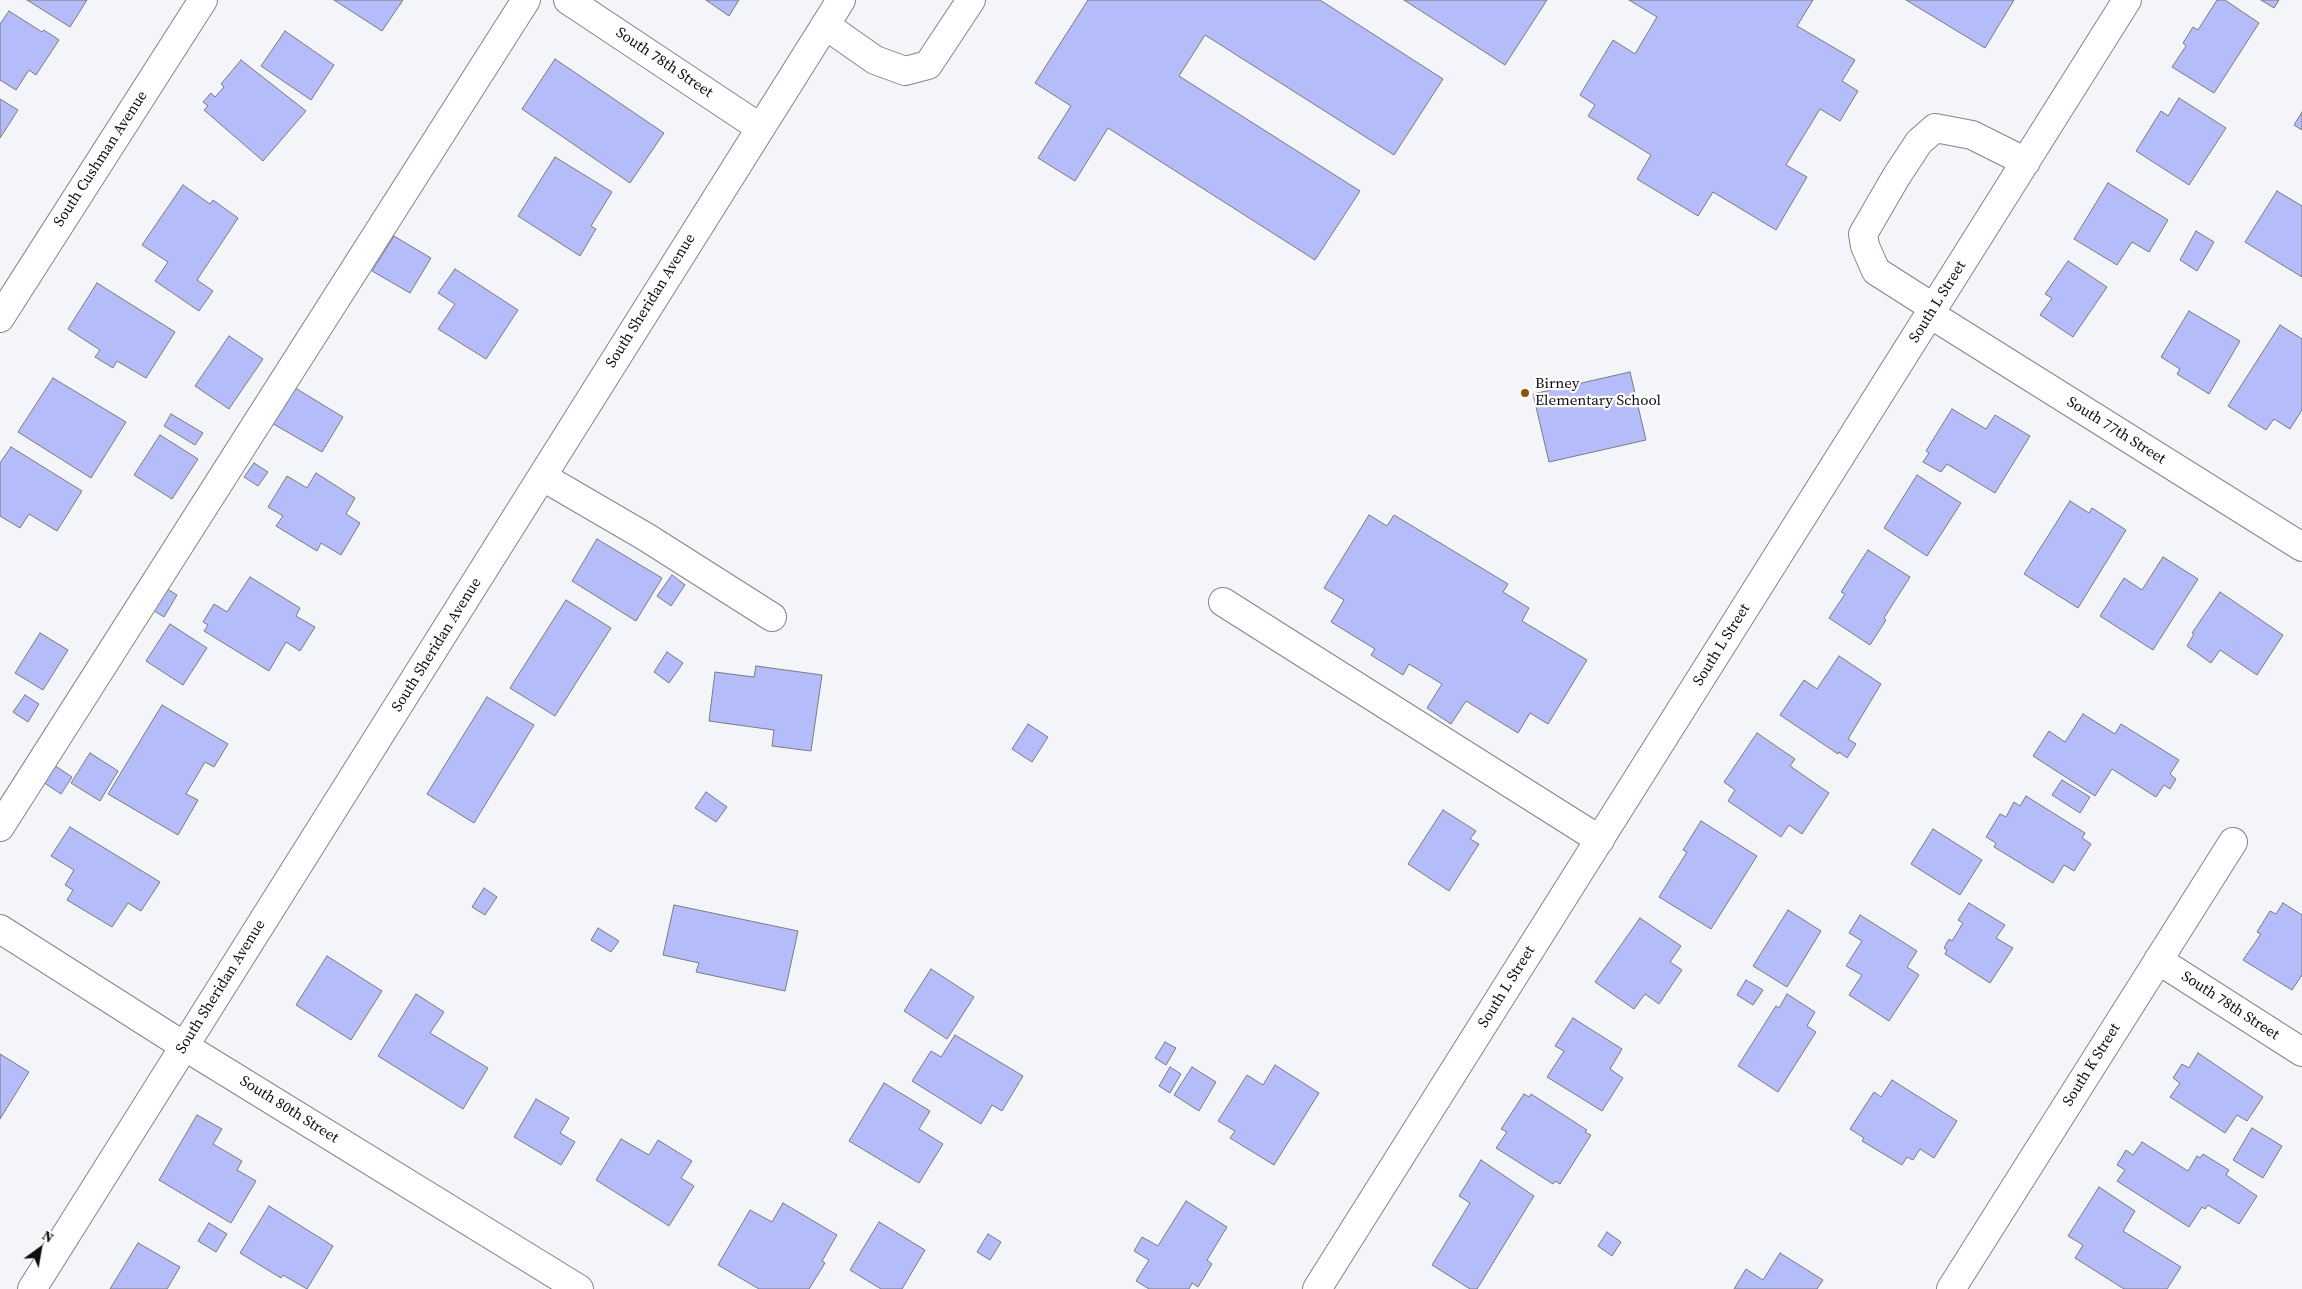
<!DOCTYPE html>
<html>
<head>
<meta charset="utf-8">
<style>
  body { margin:0 }
  #map { position:relative; width:2302px; height:1289px; overflow:hidden; background:#f4f5f8; font-family:"Source Serif 4",serif }
  canvas { display:block }
  .north { position:absolute; left:15px; top:1224px; width:50px; height:50px; -webkit-text-stroke:4px #fff; paint-order:stroke; rotate:32deg; font-size:14px; font-weight:700; line-height:20px; text-align:center; color:#0e0e0f }
  .north::after { content:''; display:block; margin:auto; width:18px; height:22px; background:#0e0e0f; clip-path:polygon(50% 0,100% 100%,50% 72%,0 100%) }
</style>
</head>
<body>
<div id="map">
<canvas width="2302" height="1289"></canvas>
<div class="north">N</div>
</div>
<script>
const c = document.querySelector('canvas').getContext('2d');
c.lineJoin = 'round';
function fillPath(path, color) {
  c.fillStyle = color;
  c.fill(path, 'evenodd');
}
function shape(rows) {
  const path = new Path2D();
  for (const r of rows) {
    path.moveTo(r[0], r[1]);
    for (let i = 2; i < r.length; i += 2) path.lineTo(r[i], r[i + 1]);
  }
  return path;
}
function trace(path, color, width, dash) {
  c.strokeStyle = color;
  c.lineWidth = width;
  c.lineCap = dash ? 'butt' : 'round';
  c.setLineDash(dash || []);
  c.stroke(path);
}
function drawText(font, color, halo, rows, align = 'center') {
  c.font = font + ' "Source Serif 4",serif';
  c.lineWidth = 4.5;
  c.setLineDash([]);
  c.textBaseline = 'middle';
  c.strokeStyle = halo;
  c.fillStyle = color;
  for (const [text, x, y, turn = 0] of rows) {
    c.save();
    c.translate(x, y);
    c.rotate((+turn || 0) * Math.PI / 180);
    c.textAlign = isNaN(turn) ? turn : align;
    if (halo) c.strokeText(text, 0, 0);
    c.fillText(text, 0, 0);
    c.restore();
  }
}
const building = shape([
  [27,0,87,0,70,27,27,0],
  [334,0,403,0,382,31,334,0],
  [706,0,739,0,729,16,706,0],
  [1088,0,1320,0,1443,79,1394,155,1205,35,1179,76,1360,191,1315,260,1108,128,1075,181,1038,158,1071,106,1035,83,1088,0],
  [1404,0,1547,0,1505,65,1404,0],
  [1629,0,1813,0,1797,26,1855,60,1842,81,1858,91,1840,121,1820,109,1786,165,1807,177,1776,230,1713,192,1698,216,1637,179,1651,155,1588,116,1595,105,1580,95,1613,40,1635,54,1657,17,1629,0],
  [1906,0,2014,0,1985,48,1906,0],
  [2217,0,2225,0,2259,23,2214,93,2172,67,2186,46,2183,43,2193,27,2198,30,2217,0],
  [2261,0,2279,0,2274,8,2261,0],
  [9,11,42,32,44,30,59,40,36,75,29,70,16,90,0,80,0,24,9,11],
  [285,31,334,65,311,100,261,66,285,31],
  [555,59,664,133,630,183,522,109,555,59],
  [241,60,306,111,263,161,204,110,208,106,203,102,211,93,215,97,224,87,221,84,241,60],
  [2179,98,2226,128,2189,185,2136,151,2161,111,2168,116,2179,98],
  [0,99,18,110,0,138,0,99],
  [2302,112,2302,130,2294,125,2302,112],
  [555,157,612,192,591,226,596,229,580,256,518,216,555,157],
  [2108,183,2168,220,2149,252,2132,242,2117,265,2074,239,2108,183],
  [183,185,210,204,213,200,238,218,197,280,213,291,199,311,155,281,168,262,142,245,183,185],
  [2277,191,2302,206,2302,277,2245,242,2277,191],
  [2196,231,2214,242,2197,271,2180,260,2196,231],
  [394,236,431,258,410,293,372,271,394,236],
  [2068,261,2107,287,2073,337,2040,315,2052,298,2045,294,2068,261],
  [455,269,518,310,486,359,438,329,455,304,438,293,455,269],
  [97,283,175,332,146,378,117,361,113,368,95,357,100,350,68,329,97,283],
  [2189,311,2240,341,2209,394,2177,374,2180,369,2161,357,2189,311],
  [2280,325,2302,339,2302,410,2290,429,2274,419,2266,430,2228,406,2280,325],
  [229,336,263,359,229,409,195,386,229,336],
  [1630,372,1646,440,1549,462,1533,394,1630,372],
  [53,378,126,422,91,478,18,432,53,378],
  [292,386,343,417,322,452,270,422,292,386],
  [1952,409,1986,429,1995,415,2030,436,1995,493,1947,464,1941,472,1923,462,1929,453,1926,451,1952,409],
  [171,414,203,433,195,445,164,426,171,414],
  [160,435,198,459,172,499,134,475,160,435],
  [11,447,82,491,57,531,29,514,20,528,0,516,0,463,11,447],
  [254,463,268,472,258,486,244,477,254,463],
  [316,473,355,498,346,514,360,523,341,555,321,543,317,551,276,526,283,516,268,507,287,476,307,488,316,473],
  [1917,475,1961,503,1927,556,1884,528,1917,475],
  [2070,501,2089,513,2092,508,2126,530,2078,608,2024,574,2070,501],
  [1369,515,1387,526,1394,515,1508,584,1503,592,1529,608,1522,621,1587,660,1548,724,1530,713,1518,733,1466,701,1451,724,1427,708,1442,684,1409,664,1403,675,1371,655,1375,649,1331,622,1344,600,1324,588,1369,515],
  [597,539,662,578,636,621,572,581,597,539],
  [1868,550,1910,577,1884,618,1886,620,1870,645,1829,618,1845,594,1841,592,1868,550],
  [2163,557,2198,579,2153,650,2100,616,2124,578,2142,590,2163,557],
  [672,575,685,585,671,606,657,596,672,575],
  [250,577,300,608,296,616,315,627,300,651,286,642,269,671,204,631,208,625,203,622,214,604,227,612,250,577],
  [161,585,177,595,164,617,148,607,161,585],
  [2220,592,2283,635,2257,675,2220,650,2211,663,2187,646,2194,634,2192,633,2220,592],
  [566,600,611,628,555,716,510,688,566,600],
  [170,624,207,648,183,685,146,661,170,624],
  [40,633,68,650,43,690,15,673,40,633],
  [667,652,683,663,669,683,654,672,667,652],
  [1839,656,1881,684,1848,739,1856,744,1847,758,1839,752,1838,754,1780,715,1804,680,1817,689,1839,656],
  [756,666,822,675,811,751,772,746,774,730,709,721,715,672,754,677,756,666],
  [25,695,39,704,28,722,13,712,25,695],
  [487,697,534,725,474,823,427,794,487,697],
  [162,705,228,744,214,767,205,762,186,794,198,800,178,835,108,794,162,705],
  [2083,714,2115,734,2121,724,2179,760,2170,774,2176,779,2170,789,2164,785,2156,797,2112,769,2095,796,2033,756,2049,731,2065,742,2083,714],
  [1028,724,1048,737,1032,762,1012,749,1028,724],
  [1757,733,1795,759,1790,766,1829,793,1802,834,1789,825,1781,837,1728,801,1735,790,1724,782,1757,733],
  [90,753,118,771,100,801,71,783,90,753],
  [51,763,72,777,61,794,40,780,51,763],
  [2062,780,2090,797,2080,813,2052,795,2062,780],
  [706,792,727,807,716,822,695,808,706,792],
  [2026,796,2085,833,2082,838,2091,844,2074,871,2064,865,2053,883,1994,847,1996,843,1986,837,2000,814,2006,817,2014,802,2020,806,2026,796],
  [1443,810,1476,831,1470,839,1479,844,1449,891,1408,864,1443,810],
  [1701,821,1757,856,1711,929,1659,897,1687,852,1683,850,1701,821],
  [70,827,160,882,141,911,128,903,112,927,67,900,73,890,65,885,74,870,51,856,70,827],
  [1933,829,1982,860,1960,895,1911,864,1933,829],
  [484,888,497,897,485,915,472,907,484,888],
  [1969,903,2005,925,1996,938,2013,948,1990,983,1945,954,1947,950,1944,948,1949,939,1952,941,1963,923,1958,920,1969,903],
  [2283,903,2302,915,2302,975,2292,990,2243,960,2261,934,2257,932,2270,911,2276,914,2283,903],
  [674,905,798,931,785,991,696,972,699,963,663,955,674,905],
  [1788,910,1821,931,1787,987,1753,966,1788,910],
  [1860,915,1917,951,1907,967,1919,975,1889,1021,1849,995,1862,975,1846,966,1862,941,1849,933,1860,915],
  [1640,918,1681,946,1670,962,1682,970,1659,1004,1645,994,1634,1009,1595,982,1640,918],
  [598,928,619,941,611,952,591,940,598,928],
  [327,956,382,991,351,1040,296,1005,327,956],
  [931,969,974,997,947,1039,904,1011,931,969],
  [1746,980,1763,990,1753,1005,1737,995,1746,980],
  [416,994,444,1012,430,1033,488,1068,463,1109,378,1056,416,994],
  [1787,994,1815,1012,1807,1026,1816,1032,1778,1092,1738,1066,1776,1006,1779,1008,1787,994],
  [1573,1018,1622,1049,1610,1069,1623,1078,1602,1111,1547,1077,1564,1051,1555,1046,1573,1018],
  [955,1035,1023,1076,1002,1111,992,1105,981,1124,912,1081,931,1051,941,1057,955,1035],
  [1165,1042,1176,1048,1166,1065,1155,1058,1165,1042],
  [2198,1053,2263,1097,2247,1121,2237,1115,2225,1133,2170,1097,2180,1083,2173,1078,2182,1064,2189,1068,2198,1053],
  [0,1054,29,1072,0,1119,0,1054],
  [1275,1065,1319,1093,1274,1165,1230,1138,1235,1131,1218,1121,1247,1075,1263,1085,1275,1065],
  [1170,1067,1181,1074,1170,1093,1159,1086,1170,1067],
  [1192,1067,1216,1082,1199,1111,1174,1095,1192,1067],
  [1892,1080,1957,1121,1934,1158,1920,1149,1913,1160,1907,1157,1902,1165,1862,1141,1864,1138,1850,1129,1874,1092,1881,1097,1892,1080],
  [884,1083,930,1111,919,1129,943,1144,919,1183,849,1141,884,1083],
  [1524,1094,1529,1097,1531,1094,1587,1130,1585,1132,1591,1135,1560,1184,1555,1181,1553,1184,1496,1148,1507,1132,1501,1129,1524,1094],
  [536,1099,569,1118,560,1133,575,1142,561,1165,514,1137,536,1099],
  [197,1115,222,1129,213,1144,242,1161,237,1170,256,1181,231,1223,159,1180,197,1115],
  [2252,1128,2282,1146,2263,1178,2233,1160,2252,1128],
  [621,1139,649,1155,658,1140,692,1161,681,1178,694,1186,669,1226,596,1180,621,1139],
  [2142,1142,2188,1171,2197,1156,2200,1158,2203,1154,2229,1170,2226,1175,2257,1196,2239,1224,2208,1205,2205,1209,2202,1207,2189,1227,2117,1181,2125,1170,2117,1165,2126,1150,2133,1155,2142,1142],
  [1481,1160,1534,1196,1477,1289,1470,1289,1432,1265,1470,1203,1459,1196,1481,1160],
  [2099,1187,2135,1211,2123,1231,2181,1267,2167,1289,2124,1289,2075,1258,2083,1245,2068,1236,2099,1187],
  [1186,1201,1227,1227,1207,1260,1212,1264,1198,1287,1192,1283,1189,1289,1149,1289,1136,1281,1149,1260,1134,1251,1142,1237,1158,1246,1186,1201],
  [783,1203,837,1235,822,1261,825,1263,809,1289,759,1289,718,1265,750,1210,772,1222,783,1203],
  [269,1206,333,1246,307,1289,283,1275,281,1278,240,1253,269,1206],
  [879,1222,925,1250,902,1289,881,1289,850,1270,879,1222],
  [209,1223,227,1234,216,1252,198,1241,209,1223],
  [1607,1232,1621,1242,1612,1256,1598,1246,1607,1232],
  [988,1234,1001,1242,990,1260,977,1252,988,1234],
  [138,1243,180,1267,167,1289,110,1289,138,1243],
  [1780,1253,1823,1280,1817,1289,1734,1289,1746,1269,1763,1280,1780,1253]
]);
const minor = shape([
  [568,0,759,127],
  [825,25,875,60,905,71,928,65,971,0],
  [1934,308,1876,271,1865,246,1863,234,1896,177,1919,142,1935,128,1972,135,2026,162],
  [1930,314,2302,547],
  [0,318,203,0],
  [543,477,646,537,772,617],
  [1223,602,1600,840],
  [0,827,526,0],
  [0,929,184,1046,579,1289],
  [2158,960,2302,1052],
  [32,1289,841,0],
  [1317,1289,2127,0],
  [1951,1289,2233,842]
]);
const markers = [
  [1525,393,5,"#8a5503"]
];
const streetNames = [
  ["South 78th Street",664,63,34],
  ["South Cushman Avenue",101,159,-57],
  ["South Sheridan Avenue",651,301,-58],
  ["South L Street",1938,302,-58],
  ["South 77th Street",2116,431,32],
  ["South Sheridan Avenue",437,645,-58],
  ["South L Street",1722,645,-58],
  ["South Sheridan Avenue",221,987,-58],
  ["South L Street",1507,987,-58],
  ["South 78th Street",2230,1006,33],
  ["South K Street",2092,1065,-58],
  ["South 80th Street",289,1110,32]
];
const poiNames = [
  ["Birney",1535,384],
  ["Elementary School",1535,401]
];
fillPath(building, '#b4bcf9');
trace(building, '#7a7b7e', 1);
trace(minor, '#848588', 30);
trace(minor, '#fff', 28);
for (const [x, y, r, color] of markers) {
  const dot = new Path2D();
  dot.arc(x, y, r, 0, 2 * Math.PI);
  c.fillStyle = color;
  c.fill(dot);
  trace(dot, '#fff', 2);
}
drawText('15px', '#0e0e0f', '#fff', streetNames);
drawText('15px', '#0e0e0f', '#fff', poiNames, 'left');
</script>
</body>
</html>
